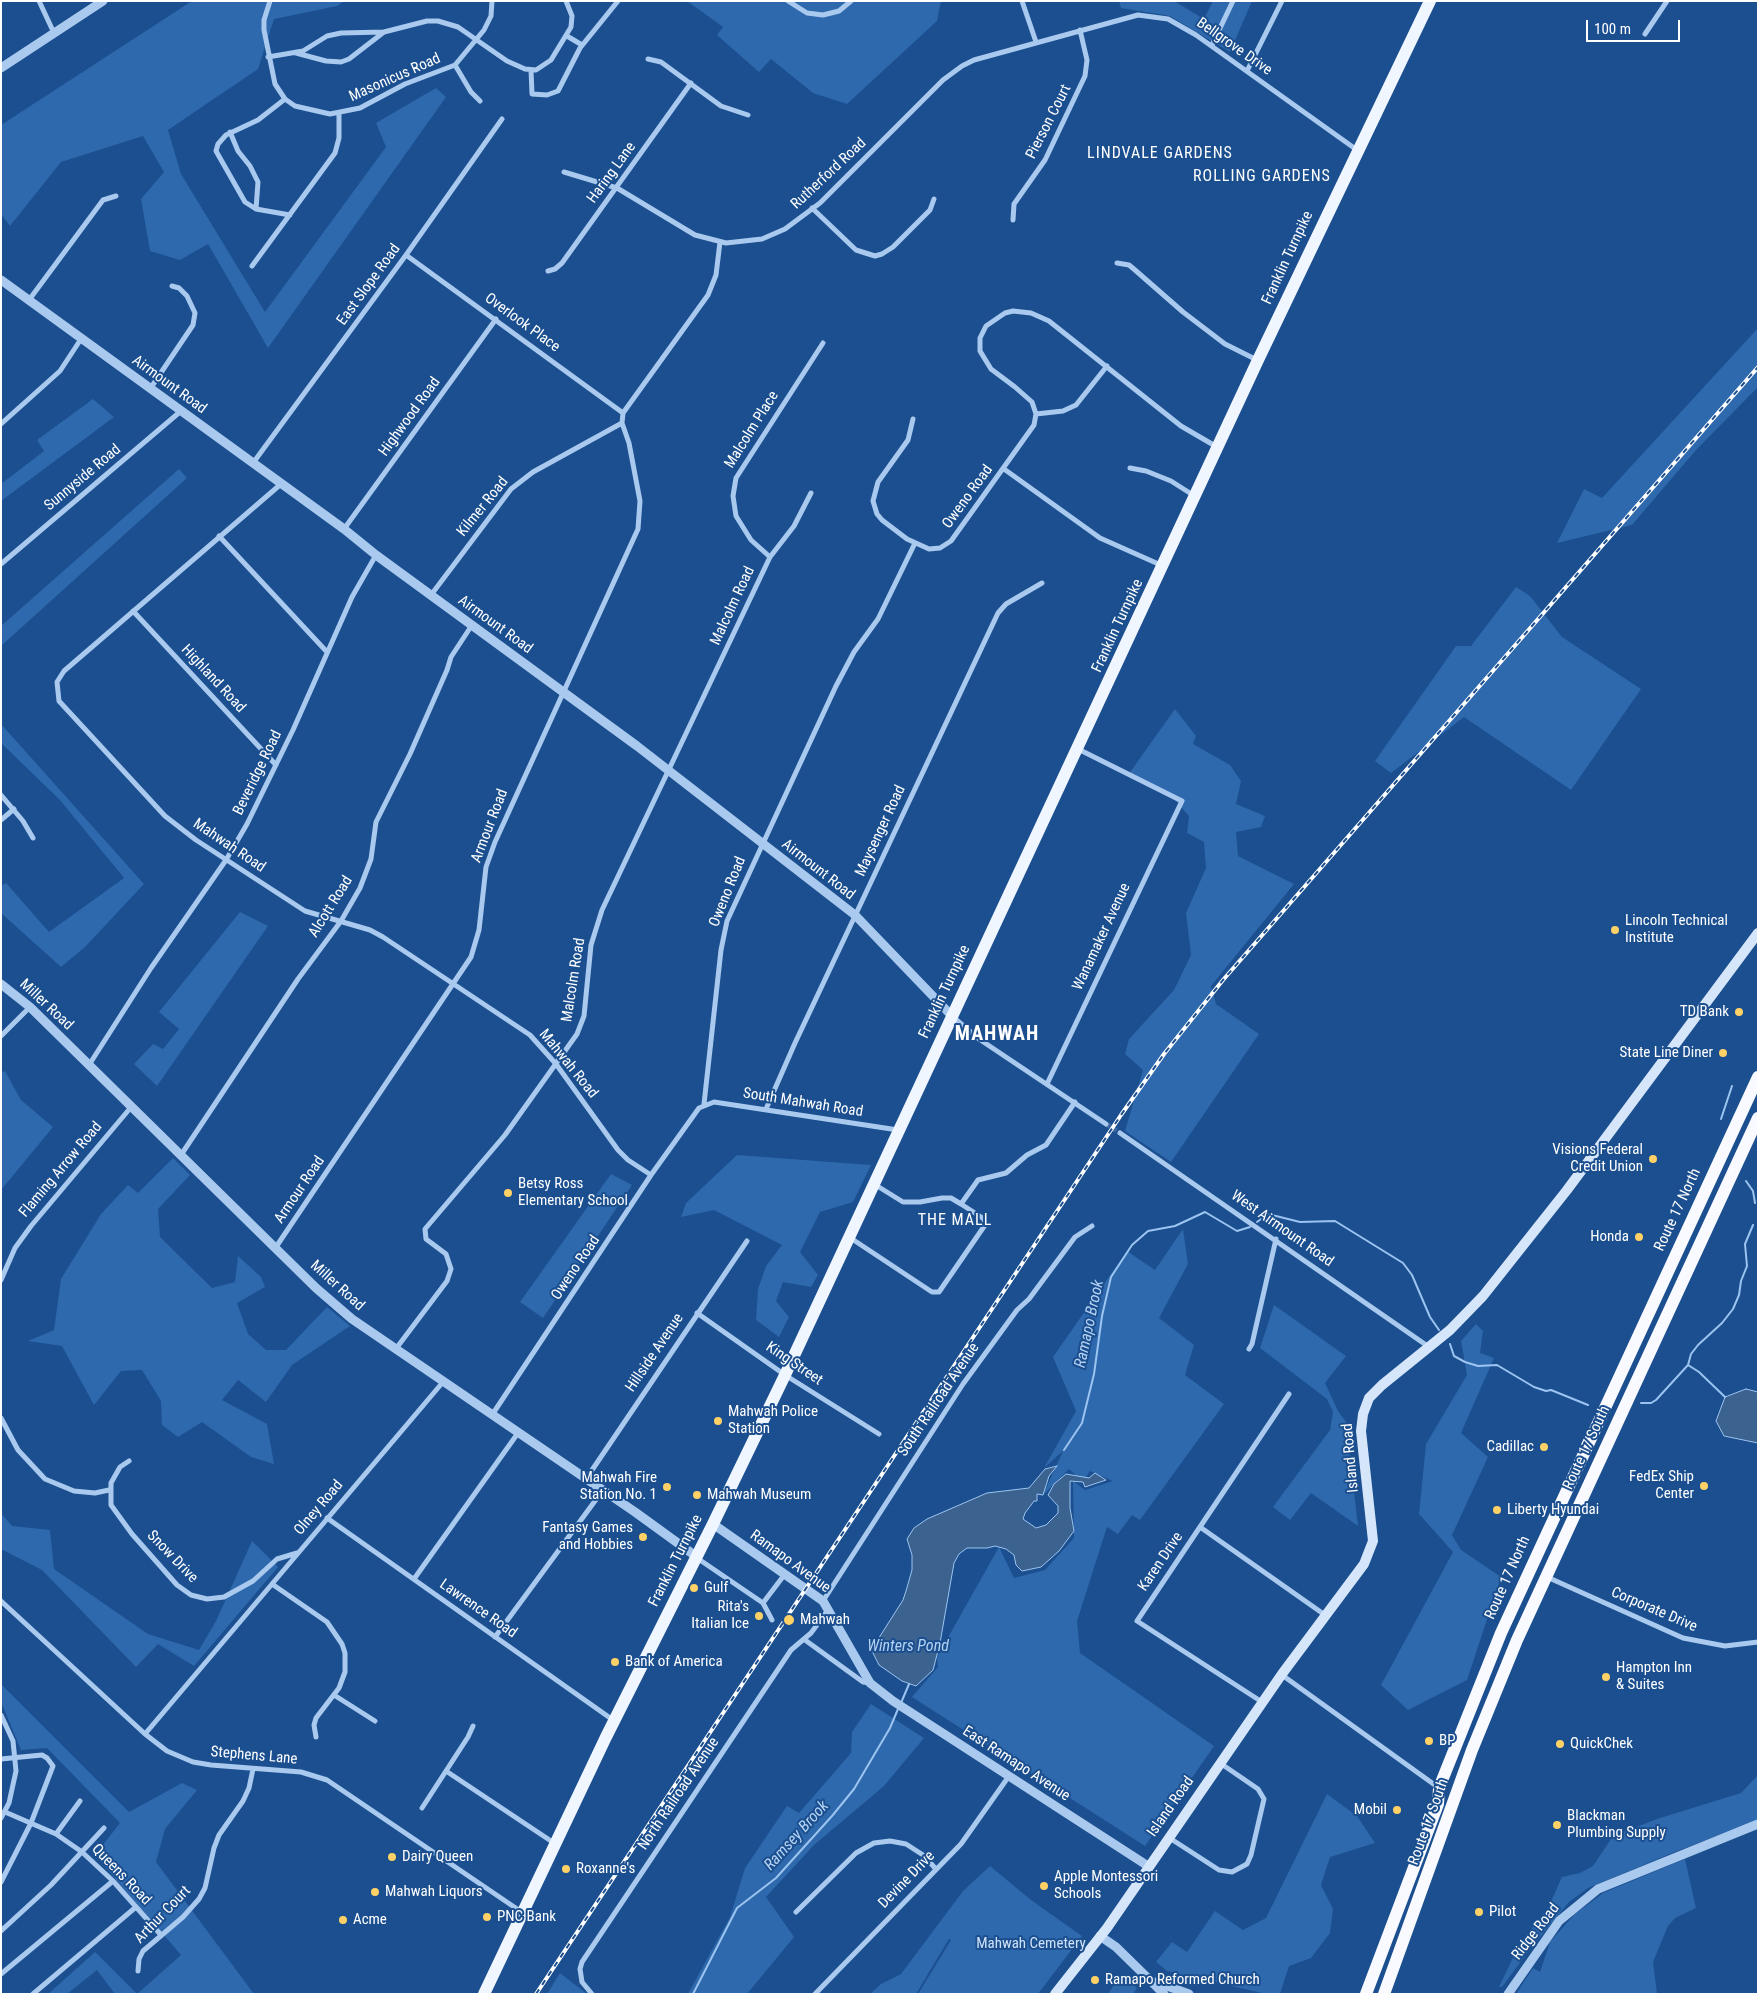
<!DOCTYPE html>
<html>
<head>
<meta charset="utf-8">
<style>
  body { margin:0 }
  #map { position:relative; width:1759px; height:1995px; overflow:hidden; background:#1b4f8f; font-family:"Roboto Condensed",sans-serif }
  canvas { display:block }
  .frame { position:absolute; inset:0; border:2px solid #fff; pointer-events:none }
  .scale { position:absolute; left:1586px; top:20px; width:94px; height:22px; box-sizing:border-box; border:2px solid #fff; border-top:0; padding-left:6px; font-size:15px; line-height:18px; white-space:nowrap; color:#fff; -webkit-text-stroke:4px #1b4f8f; paint-order:stroke }
</style>
</head>
<body>
<div id="map">
<canvas width="1759" height="1995"></canvas>
<div class="frame"></div>
<div class="scale">100 m</div>
</div>
<script>
const c = document.querySelector('canvas').getContext('2d');
c.lineJoin = 'round';
function fillPath(path, color) {
  c.fillStyle = color;
  c.fill(path, 'evenodd');
}
function shape(rows) {
  const path = new Path2D();
  for (const r of rows) {
    path.moveTo(r[0], r[1]);
    for (let i = 2; i < r.length; i += 2) path.lineTo(r[i], r[i + 1]);
  }
  return path;
}
function trace(path, color, width, dash) {
  c.strokeStyle = color;
  c.lineWidth = width;
  c.lineCap = dash ? 'butt' : 'round';
  c.setLineDash(dash || []);
  c.stroke(path);
}
function drawText(font, color, halo, rows, align = 'center') {
  c.font = font + ' "Roboto Condensed",sans-serif';
  c.lineWidth = 4;
  c.setLineDash([]);
  c.textBaseline = 'middle';
  c.strokeStyle = halo;
  c.fillStyle = color;
  for (const [text, x, y, turn = 0] of rows) {
    c.save();
    c.translate(x, y);
    c.rotate((+turn || 0) * Math.PI / 180);
    c.textAlign = isNaN(turn) ? turn : align;
    if (halo) c.strokeText(text, 0, 0);
    c.fillText(text, 0, 0);
    c.restore();
  }
}
const green = shape([
  [192,1,344,1,337,6,274,19,258,69,168,130,181,174,265,312,386,147,376,123,436,88,446,97,268,348,208,244,180,260,150,251,141,199,164,172,143,136,61,162,10,226,1,214,1,125],
  [687,1,941,1,937,21,847,104,813,93,771,59,759,72,717,35,723,27],
  [1119,1,1174,1,1204,19,1213,1,1252,1,1230,52,1170,16,1121,8],
  [1758,328,1758,387,1696,450,1632,525,1557,543,1584,489,1602,498],
  [93,399,114,417,1,501,1,484,44,451,37,440],
  [179,469,187,478,1,646,1,626],
  [1516,587,1530,596,1562,637,1641,689,1571,790,1464,717,1391,773,1375,761,1456,646,1471,646],
  [1175,709,1196,736,1193,744,1230,765,1241,781,1236,804,1265,816,1261,827,1236,832,1238,856,1294,884,1211,986,1216,1004,1259,1034,1171,1162,1125,1131,1143,1070,1125,1054,1129,1039,1174,990,1191,955,1186,913,1206,868,1204,842,1187,833,1189,816,1174,799,1128,775],
  [1,724,144,884,85,947,61,967,1,913,1,886,6,883,49,932,124,878,60,800,1,743],
  [240,912,268,926,157,1086,134,1064,153,1044,163,1049,179,1029,159,1012],
  [5,1071,21,1100,53,1127,1,1190,1,1073],
  [737,1155,871,1165,853,1202,820,1212,800,1252,818,1275,811,1287,783,1282,776,1301,789,1317,779,1337,756,1320,758,1289,766,1266,782,1245,714,1210,681,1217,686,1203],
  [173,1158,190,1175,158,1209,160,1237,212,1288,235,1282,238,1256,261,1277,265,1287,237,1303,248,1334,266,1350,286,1350,327,1307,350,1326,292,1365,266,1402,238,1380,222,1400,267,1424,274,1464,251,1457,202,1422,178,1437,162,1425,161,1401,142,1370,121,1371,94,1405,62,1346,28,1341,54,1330,61,1279,101,1214,128,1185,138,1193],
  [611,1174,632,1185,543,1318,520,1302],
  [1183,1229,1188,1264,1159,1318,1194,1345,1185,1375,1224,1404,1140,1520,1132,1515,1118,1534,1107,1527,1077,1621,1080,1653,1214,1746,1145,1846,912,1697,938,1667,937,1657,999,1547,1014,1578,1045,1570,1074,1538,1073,1481,1085,1490,1113,1481,1090,1471,1083,1482,1069,1469,1043,1495,1063,1451,1044,1468,1076,1411,1053,1357,1127,1251,1155,1270],
  [1274,1305,1346,1356,1325,1383,1338,1411,1346,1422,1358,1526,1311,1493,1290,1520,1273,1507,1330,1430,1333,1412,1327,1399,1260,1348],
  [1476,1324,1483,1331,1480,1353,1494,1358,1461,1433,1488,1457,1452,1535,1461,1550,1501,1577,1467,1680,1408,1710,1381,1685,1453,1552,1419,1514,1426,1444,1467,1375,1461,1341],
  [1,1513,12,1526,50,1530,54,1569,148,1634,199,1650,216,1621,252,1541,278,1567,194,1666,158,1644,136,1667,42,1570,1,1549],
  [1,1684,129,1812,182,1783,197,1790,165,1829,156,1862,254,1994,115,1994,97,1970,67,1994,48,1994,95,1952,137,1994,181,1955,95,1855,120,1823,47,1748,21,1750,1,1702],
  [871,1704,924,1738,884,1786,814,1845,766,1897,794,1937,747,1994,688,1994,730,1917,745,1868,787,1806,799,1813,851,1753,852,1732],
  [1758,1775,1758,1824,1740,1827,1677,1851,1588,1888,1569,1902,1527,1953,1502,1987,1499,1987,1519,1945,1549,1906,1562,1877,1580,1873,1593,1866,1613,1836,1657,1819,1741,1793],
  [1327,1794,1357,1816,1375,1843,1330,1857,1321,1885,1333,1909,1330,1933,1311,1958,1289,1966,1280,1994,1266,1994,1167,1971,1156,1962,1172,1942,1187,1952,1215,1911,1243,1930,1266,1918],
  [1685,1859,1696,1908,1675,1918,1668,1926,1653,1962,1657,1994,1516,1994,1533,1968,1540,1972,1550,1942,1574,1915,1603,1893],
  [990,1866,1031,1900,1082,1936,1038,1994,918,1994,951,1940,949,1939,916,1994,870,1994,881,1984,901,1974,963,1891],
  [560,1973,587,1994,547,1994],
  [1122,1973,1137,1988,1133,1994,1108,1994]
]);
const water = shape([
  [1746,1389,1758,1392,1758,1443,1724,1436,1716,1421,1725,1397,1746,1389],
  [1057,1466,1049,1476,1043,1495,1037,1494,1037,1501,1034,1501,1025,1513,1023,1519,1036,1528,1046,1525,1058,1513,1058,1506,1048,1495,1054,1484,1066,1474,1089,1478,1095,1473,1106,1480,1085,1487,1083,1482,1070,1481,1070,1508,1074,1531,1059,1551,1041,1567,1022,1571,1016,1565,1014,1555,1006,1549,995,1546,987,1548,967,1548,959,1554,954,1563,940,1643,933,1670,916,1686,902,1681,879,1665,873,1653,875,1644,903,1600,906,1591,912,1570,912,1555,907,1539,914,1528,927,1519,987,1493,1029,1488,1045,1469,1057,1466]
]);
const stream = shape([
  [1721,1119,1732,1086],
  [1746,1181,1753,1191,1755,1203],
  [1257,1222,1268,1214,1300,1222,1335,1221,1403,1263,1412,1275,1430,1317,1439,1330],
  [1450,1344,1454,1356,1465,1362,1478,1366,1497,1365,1534,1387,1546,1391,1551,1390,1588,1405],
  [1688,1365,1691,1354,1698,1345,1722,1323,1733,1309,1739,1295,1741,1281,1747,1266,1745,1244,1753,1225],
  [1641,1403,1651,1403,1656,1400,1688,1365,1699,1372,1725,1397],
  [1064,1450,1082,1423,1094,1374,1102,1316,1111,1277,1132,1245,1148,1231,1175,1226,1205,1212,1237,1231,1250,1227],
  [901,1703,909,1684],
  [693,1994,737,1908,776,1878,832,1816,854,1789,890,1728,898,1709]
]);
const minorTunnel = shape([
  [1106,1124,1120,1133]
]);
const minor = shape([
  [39,1,54,33],
  [270,1,264,20,264,30,275,84,285,99,295,106,330,114,360,108,405,84,455,65,484,30,491,16,492,1],
  [788,1,807,13,823,15,839,11,851,1],
  [1022,1,1036,42],
  [1645,34,1667,1],
  [567,36,582,45],
  [1212,45,1233,1],
  [296,53,326,61,341,62,349,59,384,32,427,21,438,21,458,27,507,61,525,69,536,70,551,60,571,27,572,16,566,1],
  [268,57,303,51,327,36,341,33,384,32],
  [648,59,661,62,721,106,748,115],
  [455,65,471,92,480,101],
  [531,70,532,94,547,95,558,91,580,48,618,1],
  [1247,71,1282,1],
  [285,99,258,120,226,135,218,144,216,151,245,202,256,209,290,215],
  [230,132,238,151,250,166,258,182,256,209],
  [564,172,617,188,695,235,726,243,762,239,785,229,820,203,943,80,962,66,974,60,1138,15,1168,19,1196,35,1357,150],
  [812,208,856,250,875,256,882,254,893,247,930,210,934,199],
  [1013,220,1014,204,1045,160,1085,76,1087,60,1080,30],
  [406,255,623,413],
  [1117,263,1129,265,1135,270,1183,312,1225,344,1257,360],
  [252,266,335,153,339,138,339,114],
  [548,271,555,269,562,263,691,83],
  [29,300,103,200,116,196],
  [150,389,193,325,195,313,187,296,179,288,172,286],
  [1036,414,1063,411,1076,405,1107,366],
  [913,419,908,440,878,482,873,501,877,514,882,520,907,539,929,549,940,548,951,541,1034,425,1036,414,1032,402,1015,387,991,369,980,351,980,338,986,326,1005,313,1013,311,1031,313,1049,321,1181,426,1217,447],
  [1,424,60,371,81,339],
  [253,463,406,255,502,119],
  [1130,468,1146,471,1171,481,1193,495],
  [1004,469,1100,538,1163,566],
  [281,484,64,671,57,682,59,701,165,816,196,840,305,911,370,930,383,937,530,1035,556,1064,618,1150,628,1160,651,1175],
  [344,529,496,319],
  [219,536,327,652],
  [770,557,751,540,736,516,733,496,736,478,823,343],
  [1,564,181,411],
  [431,595,511,489,533,472,622,423],
  [133,611,276,765],
  [1,795,23,821,33,838],
  [1,820,14,809],
  [953,1017,979,1039,1106,1124],
  [1,1036,30,1007],
  [89,1065,151,968,226,860,247,824,293,730,352,597,376,555],
  [1047,1084,1182,801,1078,749],
  [704,1104,721,950,727,921,836,686,854,652,878,619,915,543],
  [766,1109,795,1043,998,613,1006,604,1042,583],
  [1120,1133,1429,1347],
  [181,1155,298,979,341,921,360,888,371,859,376,822,410,754,447,670,451,657,472,625],
  [874,1184,903,1202,920,1202,942,1198,951,1198,961,1204,978,1180,1006,1173,1027,1155,1046,1145,1075,1102],
  [849,1237,932,1292,939,1292,985,1225,984,1219,961,1204],
  [276,1247,471,957,479,930,486,867,495,842,638,529,640,501,629,443,622,423,623,413,708,295,716,275,720,242],
  [1,1280,15,1248,31,1226,132,1106],
  [697,1313,785,1375,879,1434],
  [1249,1349,1252,1344,1276,1239],
  [395,1350,447,1281,451,1269,446,1254,426,1239,425,1229,505,1135,577,1034,584,1016,591,945,602,910,770,557,794,526,811,493],
  [492,1415,651,1175,699,1108,714,1102,898,1130],
  [1,1418,18,1450,45,1479,74,1491,95,1493,109,1490],
  [129,1461,120,1467,111,1483,111,1505,132,1534,177,1585,191,1595,207,1599,224,1597,253,1581,277,1559,297,1553],
  [586,1479,747,1241],
  [327,1518,613,1720],
  [1200,1527,1325,1615],
  [697,1558,763,1603,772,1620],
  [1547,1577,1683,1638,1725,1646,1758,1642],
  [414,1579,518,1433],
  [272,1584,327,1622,342,1644,345,1653,345,1672,339,1688,316,1718,314,1725,316,1737],
  [1,1601,145,1734,167,1751,193,1762,211,1765,301,1772,327,1780,523,1913],
  [823,1601,963,1384,1017,1310,1029,1299,1075,1237,1092,1226],
  [763,1603,785,1574],
  [495,1637,603,1490],
  [805,1640,863,1682,870,1683],
  [1282,1675,1439,1788],
  [334,1695,375,1721],
  [1262,1702,1137,1621,1289,1394],
  [1,1715,13,1741,16,1771,9,1803,1,1818],
  [145,1734,443,1382],
  [1,1759,42,1755,47,1758,53,1766,31,1823,1,1882],
  [446,1771,554,1843],
  [422,1808,468,1737,473,1726],
  [5,1812,56,1834,82,1852,113,1881,161,1935],
  [56,1834,80,1801],
  [1168,1837,1219,1870,1232,1872,1247,1864,1251,1855,1264,1799,1258,1789,1220,1763],
  [796,1912,856,1853,874,1843,890,1841,906,1844,923,1855,935,1868],
  [1,1931,51,1885,104,1828],
  [138,1971,139,1959,143,1951,183,1917,199,1899,205,1888,214,1848,219,1835,243,1801,249,1788,253,1769],
  [1,1974,113,1881],
  [33,1994,136,1907],
  [592,1994,582,1982,580,1969,582,1962,791,1650,811,1633,828,1610],
  [815,1994,961,1844,1009,1776]
]);
const tertiary = shape([
  [1,68,103,1],
  [1,280,344,529,376,555,637,746,855,915,952,1016],
  [1,984,30,1007,316,1288,352,1319,635,1512,697,1557],
  [713,1524,823,1601,870,1683,893,1701,1148,1866],
  [1100,1936,1116,1947,1164,1994],
  [1156,1982,1189,1994],
  [1508,1994,1559,1921,1598,1889,1758,1824]
]);
const secondary = shape([
  [1055,1994,1107,1928,1282,1674,1364,1564,1373,1541,1361,1431,1363,1414,1369,1398,1382,1385,1450,1330,1483,1296,1567,1190,1758,933]
]);
const primary = shape([
  [484,1994,606,1737,713,1524,785,1375,1258,360,1430,1]
]);
const trunk = shape([
  [1366,1994,1438,1804,1439,1788,1501,1633,1758,1077],
  [1384,1994,1472,1750,1517,1640,1758,1118]
]);
const rail = shape([
  [536,1994,1121,1115,1164,1054,1223,980,1758,367]
]);
const markers = [
  [1615,930,5,"#ffd166"],
  [1739,1012,5,"#ffd166"],
  [1723,1053,5,"#ffd166"],
  [1653,1159,5,"#ffd166"],
  [508,1193,5,"#ffd166"],
  [1639,1237,5,"#ffd166"],
  [718,1421,5,"#ffd166"],
  [1544,1447,5,"#ffd166"],
  [1704,1486,5,"#ffd166"],
  [667,1487,5,"#ffd166"],
  [697,1495,5,"#ffd166"],
  [1497,1510,5,"#ffd166"],
  [643,1537,5,"#ffd166"],
  [694,1588,5,"#ffd166"],
  [759,1616,5,"#ffd166"],
  [789,1620,6,"#ffd166"],
  [615,1662,5,"#ffd166"],
  [1606,1677,5,"#ffd166"],
  [1429,1741,5,"#ffd166"],
  [1560,1744,5,"#ffd166"],
  [1397,1810,5,"#ffd166"],
  [1557,1825,5,"#ffd166"],
  [392,1857,5,"#ffd166"],
  [566,1869,5,"#ffd166"],
  [1044,1886,5,"#ffd166"],
  [375,1892,5,"#ffd166"],
  [1479,1912,5,"#ffd166"],
  [487,1917,5,"#ffd166"],
  [343,1920,5,"#ffd166"],
  [1095,1980,5,"#ffd166"]
];
const streetNames = [
  ["Bellgrove Drive",1234,47,35],
  ["Masonicus Road",395,78,-24],
  ["Pierson Court",1049,122,-63],
  ["Haring Lane",612,173,-54],
  ["Rutherford Road",829,174,-43],
  ["Franklin Turnpike",1288,258,-65],
  ["East Slope Road",369,285,-54],
  ["Overlook Place",522,323,36],
  ["Airmount Road",169,385,36],
  ["Highwood Road",410,417,-54],
  ["Malcolm Place",752,430,-58],
  ["Sunnyside Road",83,478,-40],
  ["Oweno Road",968,497,-54],
  ["Kilmer Road",483,507,-51],
  ["Malcolm Road",733,606,-65],
  ["Airmount Road",495,625,36],
  ["Franklin Turnpike",1118,626,-65],
  ["Highland Road",213,679,47],
  ["Beveridge Road",258,773,-64],
  ["Armour Road",490,826,-69],
  ["Maysenger Road",881,831,-65],
  ["Mahwah Road",229,846,34],
  ["Airmount Road",818,870,38],
  ["Oweno Road",728,892,-68],
  ["Alcott Road",331,907,-58],
  ["Wanamaker Avenue",1102,937,-65],
  ["Malcolm Road",574,980,-81],
  ["Franklin Turnpike",945,992,-65],
  ["Miller Road",46,1005,43],
  ["Mahwah Road",568,1064,51],
  ["South Mahwah Road",803,1103,9],
  ["Flaming Arrow Road",61,1170,-50],
  ["Armour Road",300,1190,-56],
  ["Route 17 North",1678,1210,-65],
  ["West Airmount Road",1282,1229,35],
  ["Oweno Road",576,1268,-56],
  ["Miller Road",337,1286,42],
  ["Hillside Avenue",655,1353,-56],
  ["King Street",794,1364,34],
  ["South Railroad Avenue",939,1400,-56],
  ["Route 17 South",1587,1448,-65],
  ["Island Road",1351,1458,-95],
  ["Olney Road",319,1508,-50],
  ["Snow Drive",172,1557,46],
  ["Franklin Turnpike",676,1561,-63],
  ["Ramapo Avenue",790,1562,36],
  ["Karen Drive",1161,1562,-56],
  ["Route 17 North",1508,1578,-66],
  ["Lawrence Road",478,1609,35],
  ["Corporate Drive",1654,1610,23],
  ["Stephens Lane",254,1756,5],
  ["East Ramapo Avenue",1016,1764,33],
  ["North Railroad Avenue",679,1794,-56],
  ["Island Road",1171,1807,-55],
  ["Route 17 South",1429,1822,-70],
  ["Queens Road",121,1875,46],
  ["Devine Drive",907,1880,-46],
  ["Arthur Court",163,1915,-46],
  ["Ridge Road",1536,1932,-52]
];
const poiNames = [
  ["Lincoln Technical",1625,921],
  ["Institute",1625,938],
  ["TD Bank",1729,1012,"right"],
  ["State Line Diner",1713,1053,"right"],
  ["Visions Federal",1643,1150,"right"],
  ["Credit Union",1643,1167,"right"],
  ["Betsy Ross",518,1184],
  ["Elementary School",518,1201],
  ["Honda",1629,1237,"right"],
  ["Mahwah Police",728,1412],
  ["Station",728,1429],
  ["Cadillac",1534,1447,"right"],
  ["FedEx Ship",1694,1477,"right"],
  ["Center",1694,1494,"right"],
  ["Mahwah Fire",657,1478,"right"],
  ["Station No. 1",657,1495,"right"],
  ["Mahwah Museum",707,1495],
  ["Liberty Hyundai",1507,1510],
  ["Fantasy Games",633,1528,"right"],
  ["and Hobbies",633,1545,"right"],
  ["Gulf",704,1588],
  ["Rita's",749,1607,"right"],
  ["Italian Ice",749,1624,"right"],
  ["Mahwah",800,1620],
  ["Bank of America",625,1662],
  ["Hampton Inn",1616,1668],
  ["& Suites",1616,1685],
  ["BP",1439,1741],
  ["QuickChek",1570,1744],
  ["Mobil",1387,1810,"right"],
  ["Blackman",1567,1816],
  ["Plumbing Supply",1567,1833],
  ["Dairy Queen",402,1857],
  ["Roxanne's",576,1869],
  ["Apple Montessori",1054,1877],
  ["Schools",1054,1894],
  ["Mahwah Liquors",385,1892],
  ["Pilot",1489,1912],
  ["PNC Bank",497,1917],
  ["Acme",353,1920],
  ["Ramapo Reformed Church",1105,1980]
];
const parkNames = [
  ["Mahwah Cemetery",1031,1944]
];
const neighbourhoodNames = [
  ["LINDVALE GARDENS",1160,154],
  ["ROLLING GARDENS",1262,177],
  ["THE MALL",955,1221]
];
const waterNames = [
  ["Ramapo Brook",1090,1324,-78],
  ["Winters Pond",908,1647],
  ["Ramsey Brook",797,1836,-48]
];
const districtNames = [
  ["MAHWAH",997,1035]
];
fillPath(green, '#2e69ad');
fillPath(water, '#3c6290');
trace(water, '#9cc4f0', 1);
trace(stream, '#9cc4f0', 2);
trace(minorTunnel, '#3d69a0', 5, [5, 2.5]);
trace(minor, '#a9c9ee', 5);
trace(tertiary, '#a9c9ee', 9);
trace(secondary, '#d6e6fa', 10);
trace(primary, '#f0f6ff', 12);
trace(trunk, '#f8faff', 12);
trace(rail, '#fff', 4);
trace(rail, '#1b4f8f', 2, [5.5]);
for (const [x, y, r, color] of markers) {
  const dot = new Path2D();
  dot.arc(x, y, r, 0, 2 * Math.PI);
  c.fillStyle = color;
  c.fill(dot);
  trace(dot, '#1b4f8f', 2);
}
drawText('15px', '#fff', '#1b4f8f', streetNames);
drawText('15px', '#fff', '#1b4f8f', poiNames, 'left');
drawText('15px', '#cfe3fa', '#1b4f8f', parkNames);
c.letterSpacing = '1px';
drawText('16px', '#fff', '#1b4f8f', neighbourhoodNames);
c.letterSpacing = '0px';
drawText('italic 16px', '#b5d3f5', '#1b4f8f', waterNames);
c.letterSpacing = '1px';
drawText('bold 20px', '#fff', '#1b4f8f', districtNames);
c.letterSpacing = '0px';
</script>
</body>
</html>
